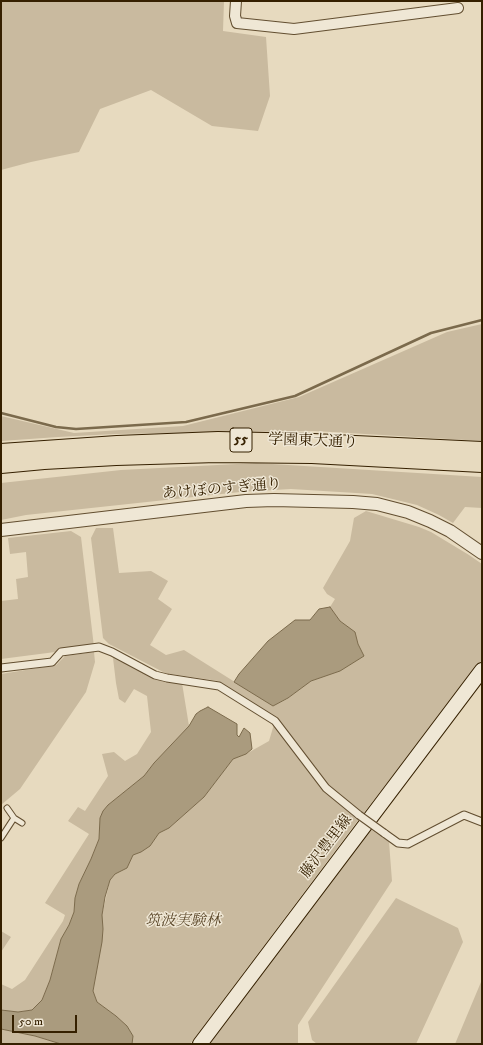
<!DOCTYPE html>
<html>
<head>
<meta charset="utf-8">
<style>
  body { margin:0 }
  #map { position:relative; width:483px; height:1045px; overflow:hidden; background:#e7dabf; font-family:"IM FELL DW Pica",serif }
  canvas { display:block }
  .frame { position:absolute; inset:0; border:2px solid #352000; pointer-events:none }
  .scale { position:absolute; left:12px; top:1015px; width:65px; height:18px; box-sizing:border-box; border:2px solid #352000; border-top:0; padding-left:5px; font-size:12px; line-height:14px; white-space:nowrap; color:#352000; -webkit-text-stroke:3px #efe7d5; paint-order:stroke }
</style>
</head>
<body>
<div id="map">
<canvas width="483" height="1045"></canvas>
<div class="frame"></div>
<div class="scale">50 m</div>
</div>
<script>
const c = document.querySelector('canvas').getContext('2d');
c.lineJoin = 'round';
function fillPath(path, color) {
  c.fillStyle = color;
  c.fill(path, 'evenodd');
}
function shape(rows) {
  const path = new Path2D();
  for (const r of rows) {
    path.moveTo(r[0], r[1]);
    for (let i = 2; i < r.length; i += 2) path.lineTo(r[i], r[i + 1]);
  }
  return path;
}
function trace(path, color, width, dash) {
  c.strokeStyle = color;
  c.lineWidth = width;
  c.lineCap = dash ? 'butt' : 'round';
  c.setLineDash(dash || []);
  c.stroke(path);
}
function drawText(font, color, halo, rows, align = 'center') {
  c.font = font + ' "IM FELL DW Pica","Noto Serif JP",serif';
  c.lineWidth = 3;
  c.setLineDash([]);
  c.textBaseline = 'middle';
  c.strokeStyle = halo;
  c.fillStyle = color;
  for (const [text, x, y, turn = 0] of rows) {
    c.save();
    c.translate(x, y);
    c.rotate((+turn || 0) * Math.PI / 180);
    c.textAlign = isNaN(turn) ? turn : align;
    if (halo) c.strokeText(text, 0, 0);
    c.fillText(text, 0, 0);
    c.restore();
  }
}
const green = shape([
  [1,1,224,1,223,31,266,37,270,96,258,131,212,126,151,90,100,109,79,152,31,162,1,170],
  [482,324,482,441,315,431,115,434,58,437,1,441,1,416,74,433,183,426,299,397,447,332],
  [256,463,482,477,482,508,465,507,453,523,439,515,417,505,372,494,291,489,240,492,26,515,1,520,1,483,121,470],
  [366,511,419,527,431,532,469,555,482,564,482,660,356,823,190,1044,132,1044,133,1036,127,1026,116,1016,97,1002,93,991,103,929,102,915,110,880,115,874,127,868,133,855,141,852,150,846,159,833,169,828,204,797,233,759,246,754,269,741,275,721,272,715,218,681,165,673,109,644,103,638,91,538,96,528,113,528,119,573,151,571,168,581,158,599,172,609,150,645,166,655,184,650,273,706,287,699,311,681,340,671,364,656,358,644,355,632,340,621,330,607,335,599,327,594,323,588,350,541,354,518],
  [71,531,81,537,94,647,1,659,1,601,18,599,16,579,28,577,26,552,10,554,8,538],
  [94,652,95,662,86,692,20,789,1,805,1,674,56,665,65,656],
  [114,657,145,674,164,682,182,683,189,726,154,763,144,776,108,805,100,818,99,839,91,859,79,884,75,898,74,912,69,925,61,939,50,980,42,1000,32,1010,18,1012,1,1010,1,984,12,989,25,980,63,921,65,915,45,903,89,834,68,821,78,807,85,811,108,776,102,754,114,752,125,761,137,754,151,732,147,696,134,689,125,703,119,699,116,683,113,658],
  [370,829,389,842,392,881,298,1025,298,1044,210,1044],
  [396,898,458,928,463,942,416,1044,317,1044,312,1040,308,1022],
  [1,931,11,937,1,952],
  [482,981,482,1044,455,1044,481,982],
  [1,1029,35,1036,61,1044,1,1044]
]);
const water = shape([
  [330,607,340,621,355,632,358,644,364,656,340,671,311,681,288,698,273,706,234,682,239,674,268,641,295,620,310,620,319,609,330,607],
  [208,707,237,724,237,735,239,737,244,728,250,733,252,749,246,754,233,759,204,797,169,828,159,833,150,846,141,852,133,855,127,868,115,874,110,880,105,897,102,915,103,929,102,942,93,991,97,1002,116,1016,127,1026,133,1036,132,1044,61,1044,35,1036,1,1029,1,1010,18,1012,32,1010,42,1000,50,980,61,939,69,925,74,912,75,898,79,884,91,859,99,839,100,818,103,811,108,805,144,776,154,763,189,726,196,714,200,711,208,707]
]);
const stream = shape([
  [1,413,56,427,76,429,186,422,295,396,431,333,482,320]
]);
const service = shape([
  [7,808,14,818,22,823],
  [1,838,14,818]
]);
const pedestrian = shape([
  [1,668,52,662,61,652,99,647,112,652,155,675,167,678,219,686,275,721,326,788,359,815],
  [384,833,398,843,408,844,464,815,482,822]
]);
const minor = shape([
  [236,1,235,16,237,23,294,29,458,8]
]);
const tertiary = shape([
  [1,530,246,501,274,500,353,502,377,504,408,512,430,521,450,531,482,553]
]);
const secondary = shape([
  [200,1044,482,670]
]);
const primary = shape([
  [1,452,117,444,218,440,313,442,482,450],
  [1,465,44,461,116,457,217,454,312,455,482,464]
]);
const pedestrianBridge = shape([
  [359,815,384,833]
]);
const shields = [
  [241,440,22]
];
const shieldNames = [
  ["55",241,440]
];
const streetNames = [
  ["学園東大通り",313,442,2],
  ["あけぼのすぎ通り",222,490,-5],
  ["藤沢豊里線",327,847,-53]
];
const parkNames = [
  ["筑波実験林",183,922]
];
fillPath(green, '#c9ba9f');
fillPath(water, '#aa9b7e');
trace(water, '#7b6a4c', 1);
trace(stream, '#7b6a4c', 2.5);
trace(service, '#624e30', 7);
trace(pedestrian, '#624e30', 9);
trace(minor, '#624e30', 12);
trace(tertiary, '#624e30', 14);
trace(secondary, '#352000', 16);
trace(primary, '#352000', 18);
trace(service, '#efe7d5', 5);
trace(pedestrian, '#efe7d5', 7);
trace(minor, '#efe7d5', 10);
trace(tertiary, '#efe7d5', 12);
trace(secondary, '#efe7d5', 14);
trace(primary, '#e7dabf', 16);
trace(pedestrianBridge, '#624e30', 9, []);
trace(pedestrianBridge, '#efe7d5', 7);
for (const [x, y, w] of shields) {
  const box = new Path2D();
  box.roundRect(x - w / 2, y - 12, w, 24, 3);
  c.fillStyle = '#efe7d5';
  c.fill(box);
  trace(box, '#352000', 1);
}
drawText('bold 14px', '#352000', null, shieldNames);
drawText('15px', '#352000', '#efe7d5', streetNames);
drawText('italic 15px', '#5a4628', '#efe7d5', parkNames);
</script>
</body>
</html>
